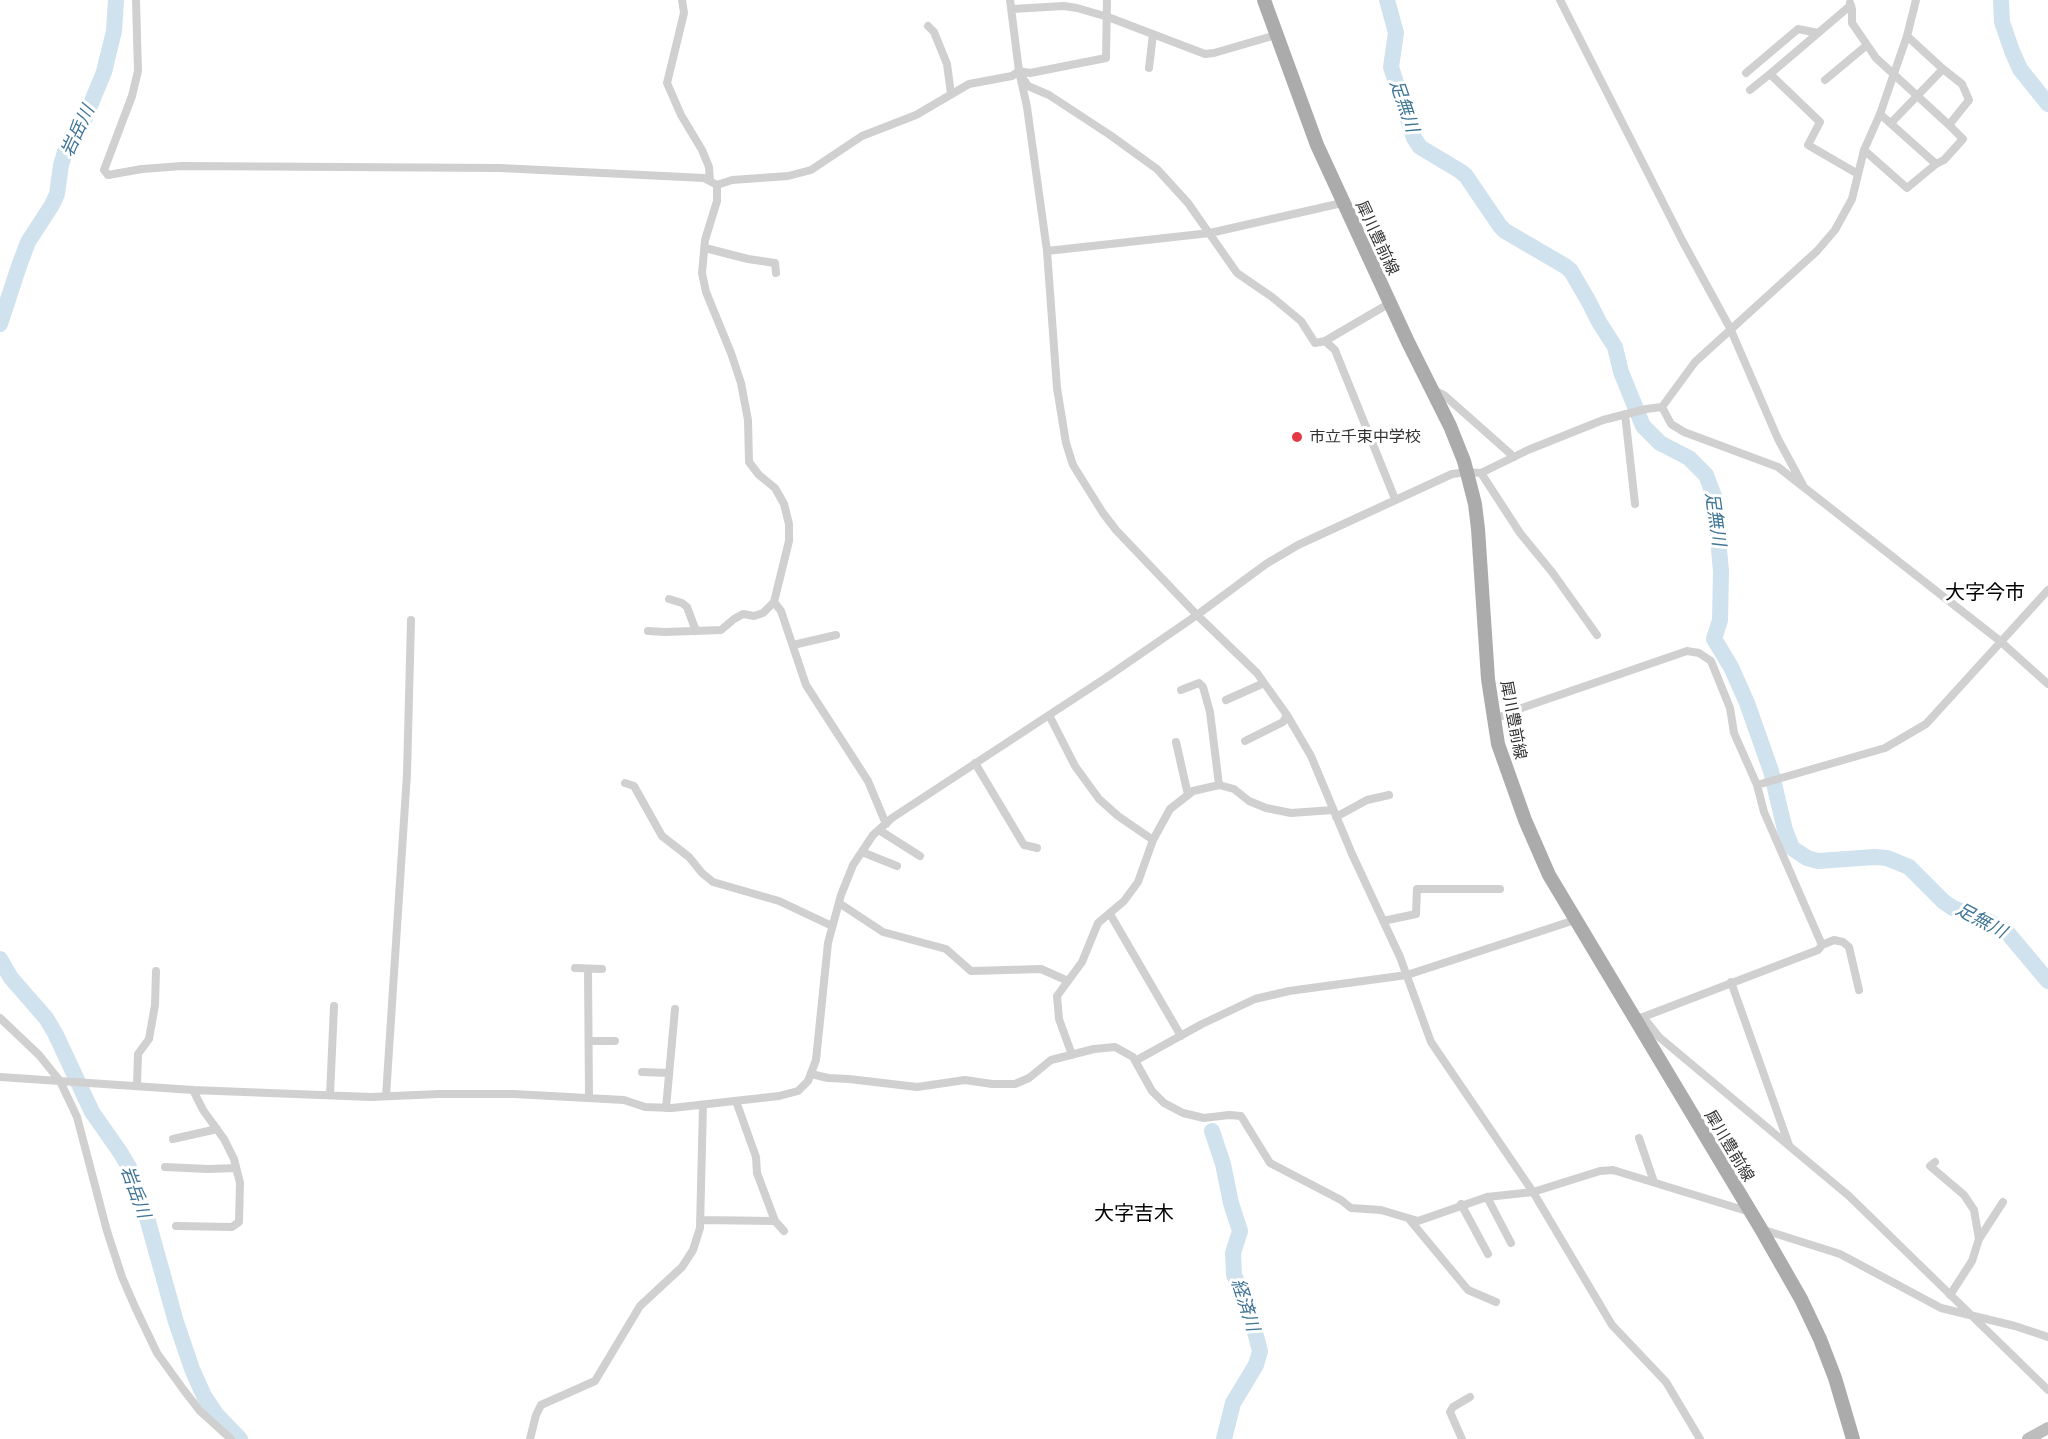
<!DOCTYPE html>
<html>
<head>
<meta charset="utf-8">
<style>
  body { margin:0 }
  canvas { display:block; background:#fff }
</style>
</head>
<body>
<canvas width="2048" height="1439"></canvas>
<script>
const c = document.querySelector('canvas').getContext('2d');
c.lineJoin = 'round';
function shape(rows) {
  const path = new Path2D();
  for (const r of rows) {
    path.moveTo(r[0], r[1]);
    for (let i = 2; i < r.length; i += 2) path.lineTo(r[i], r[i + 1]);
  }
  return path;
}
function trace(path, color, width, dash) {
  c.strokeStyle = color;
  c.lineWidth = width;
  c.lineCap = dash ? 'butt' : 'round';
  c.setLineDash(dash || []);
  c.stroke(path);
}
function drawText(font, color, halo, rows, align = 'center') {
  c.font = font + ' Mulish,"Noto Sans JP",sans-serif';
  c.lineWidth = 6;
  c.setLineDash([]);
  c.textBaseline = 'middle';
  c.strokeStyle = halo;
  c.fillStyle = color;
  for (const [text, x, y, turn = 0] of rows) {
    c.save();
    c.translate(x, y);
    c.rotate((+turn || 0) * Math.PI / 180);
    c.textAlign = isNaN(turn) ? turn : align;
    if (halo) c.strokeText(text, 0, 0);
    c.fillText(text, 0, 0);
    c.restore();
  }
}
const river = shape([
  [1387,0,1396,33,1391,67,1414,138,1420,147,1460,171,1466,176,1500,226,1505,231,1565,266,1571,271,1589,302,1599,322,1615,347,1621,372,1643,426,1660,443,1689,458,1706,475,1714,496,1721,571,1720,620,1714,639,1731,667,1747,703,1771,771,1785,830,1792,848,1807,858,1818,861,1875,857,1887,858,1909,867,1944,902,1953,908,1988,921,2006,931,2048,981],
  [2001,0,2002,22,2012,51,2020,69,2048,104],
  [0,324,19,266,28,242,52,205,57,194,61,165,66,149,85,118,104,72,114,31,116,0],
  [0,959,11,978,46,1018,55,1033,92,1112,120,1152,129,1167,147,1218,176,1322,192,1369,204,1396,216,1414,240,1439],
  [1212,1131,1223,1164,1231,1203,1240,1231,1233,1253,1234,1275,1247,1302,1260,1351,1256,1365,1233,1403,1224,1439]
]);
const minor = shape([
  [136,0,138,71,132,96,104,170,108,175,142,169,182,166,500,168,704,178,717,185,732,180,788,176,811,170,862,136,916,115,969,84,1012,76,1019,71,1030,73,1106,58,1107,0],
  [682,0,684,13,667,83,681,115,702,150,709,167,710,181],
  [1010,0,1019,71,1027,107,1047,251,1057,388,1066,443,1073,465,1103,513,1116,530,1197,615,1257,673,1287,715,1311,756,1352,854,1400,957,1431,1042,1533,1192,1612,1325,1666,1382,1700,1439],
  [1560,0,1683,242,1730,328,1778,439,1804,487],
  [1850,3,1852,9,1852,23,1876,58,1949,125],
  [1851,5,1770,74,1820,122,1808,145,1858,174],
  [1012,9,1064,6,1077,8,1108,17,1205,54,1214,53,1276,35],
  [928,26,934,32,947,64,951,94],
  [1149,68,1153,34],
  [1746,73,1798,29,1818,33],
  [1022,77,1028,86,1049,95,1110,135,1157,169,1188,203,1237,273,1272,297,1301,321,1315,343,1325,341,1390,303],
  [1825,80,1867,45],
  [1750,90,1770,74],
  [1880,114,1936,164],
  [1891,123,1943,69],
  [1864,150,1907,188,1936,164,1944,160,1963,139,1949,125,1969,100,1962,84,1943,69,1907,36],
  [705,248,748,259,775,263,776,273],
  [1047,251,1210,233,1342,203],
  [1325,341,1335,350,1395,499],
  [1434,390,1444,395,1514,457],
  [1662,407,1671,424,1684,432,1778,467,2000,641,2048,684],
  [1625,414,1635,504],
  [1481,473,1520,533,1552,572,1597,635],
  [669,599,682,603,687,607,696,631],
  [774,602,781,611,806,685,868,781,886,824],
  [648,631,665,632,721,630,734,619,743,614,754,616,763,613,774,602,789,541,789,524,784,504,775,488,759,475,749,462,748,420,741,383,731,353,706,292,702,273,705,240,717,201,717,185],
  [793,645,836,635],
  [1181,690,1199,683,1203,687,1210,712,1219,785],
  [1226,700,1264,683],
  [1049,715,1075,766,1099,799,1118,816,1153,840],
  [1494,720,1510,712,1687,651,1699,653,1711,661,1730,708,1734,733,1757,785,1764,812,1822,945,1818,950,1643,1017,1633,1018],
  [1245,741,1283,722,1287,715],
  [1176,742,1188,795],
  [975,763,1024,845,1037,848],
  [625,783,634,786,662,836,689,857,702,873,713,882,779,901,832,926],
  [1757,785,1885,748,1926,724,2048,590],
  [1336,817,1367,800,1389,795],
  [879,830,920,856],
  [862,852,897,866],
  [839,903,883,932,946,949,971,971,1041,969,1068,981],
  [1110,914,1181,1036],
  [1383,921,1416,914,1417,889,1500,889],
  [1822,945,1834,940,1843,942,1849,947,1859,990],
  [575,968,602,969],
  [588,969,589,1098],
  [1731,982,1789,1145],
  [1643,1017,1659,1037,1849,1196,2048,1390],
  [0,1018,39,1055,60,1081,77,1117,107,1231,122,1277,135,1307,157,1353,183,1389,200,1411,231,1439],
  [589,1041,615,1041],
  [1072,1055,1059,1019,1057,996,1082,962,1098,923,1124,901,1138,882,1153,840,1170,809,1193,791,1219,785,1234,789,1249,801,1266,808,1291,813,1333,810],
  [1135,1061,1202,1024,1255,999,1289,991,1407,975,1575,920],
  [642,1072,669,1073],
  [811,1074,828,1078,849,1079,917,1087,965,1080,992,1084,1015,1084,1029,1078,1051,1060,1094,1049,1115,1047,1133,1057,1152,1091,1164,1103,1183,1113,1204,1118,1229,1115,1241,1116,1270,1163,1341,1200,1351,1208,1381,1210,1418,1221,1487,1197,1533,1192,1600,1171,1613,1170,1750,1212],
  [0,1077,193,1090,371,1097,439,1094,514,1094,624,1100,645,1107,672,1108,779,1096,798,1091,808,1081,816,1060,828,943,841,895,853,865,873,835,892,818,1107,677,1197,615,1266,564,1298,545,1452,474,1467,472,1481,473,1528,450,1603,420,1646,409,1662,407,1695,362,1817,251,1835,230,1852,199,1864,150,1880,114,1907,36,1916,0],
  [137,1085,138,1054,149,1039,155,1005,156,971],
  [330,1095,334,1006],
  [386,1096,407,774,411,620],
  [736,1101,756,1157,757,1173,775,1221],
  [666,1108,675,1009],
  [1639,1138,1654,1182],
  [173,1139,217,1129],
  [1935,1162,1930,1166,1964,1195,1974,1210,1979,1239],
  [165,1167,208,1169,236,1168],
  [1487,1197,1511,1243],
  [1461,1204,1488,1254],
  [1409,1219,1468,1290,1496,1302],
  [700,1220,775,1221,784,1231],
  [176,1226,232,1227,239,1222,240,1183,234,1159,224,1139,203,1110,193,1090],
  [1761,1229,1840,1254,1941,1308,2015,1326,2048,1337],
  [1950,1295,1972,1261,1979,1239,2003,1202],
  [530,1439,536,1415,541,1405,595,1381,640,1306,682,1267,693,1250,700,1228,703,1105],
  [1462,1439,1450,1412,1453,1407,1470,1397]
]);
const secondary = shape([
  [2028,1439,2048,1428]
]);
const primary = shape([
  [1264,0,1317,145,1408,342,1450,426,1464,461,1475,504,1478,529,1488,679,1498,744,1525,820,1549,875,1761,1229,1801,1299,1820,1339,1835,1378,1853,1439]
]);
const markers = [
  [1297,437,6,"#e63946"]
];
const streetNames = [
  ["犀川豊前線",1377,238,65],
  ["犀川豊前線",1513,720,79],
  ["犀川豊前線",1729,1146,59]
];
const poiNames = [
  ["市立千束中学校",1309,437]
];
const waterNames = [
  ["足無川",1404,106,71],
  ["岩岳川",78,131,-65],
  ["足無川",1715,519,82],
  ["足無川",1981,921,28],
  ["岩岳川",135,1192,70],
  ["経済川",1245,1305,72]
];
const quarterNames = [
  ["大字今市",1985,593],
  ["大字吉木",1134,1214]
];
trace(river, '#cfe2ee', 16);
trace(minor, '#d0d0d0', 8);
trace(secondary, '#bdbdbd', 12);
trace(primary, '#ababab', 14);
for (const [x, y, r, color] of markers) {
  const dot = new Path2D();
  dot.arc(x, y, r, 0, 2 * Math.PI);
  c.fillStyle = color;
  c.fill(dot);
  trace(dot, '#fff', 2);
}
drawText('16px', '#333', '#fff', streetNames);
drawText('16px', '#333', '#fff', poiNames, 'left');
drawText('italic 18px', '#3f7597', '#fff', waterNames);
drawText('20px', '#000', '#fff', quarterNames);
</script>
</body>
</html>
